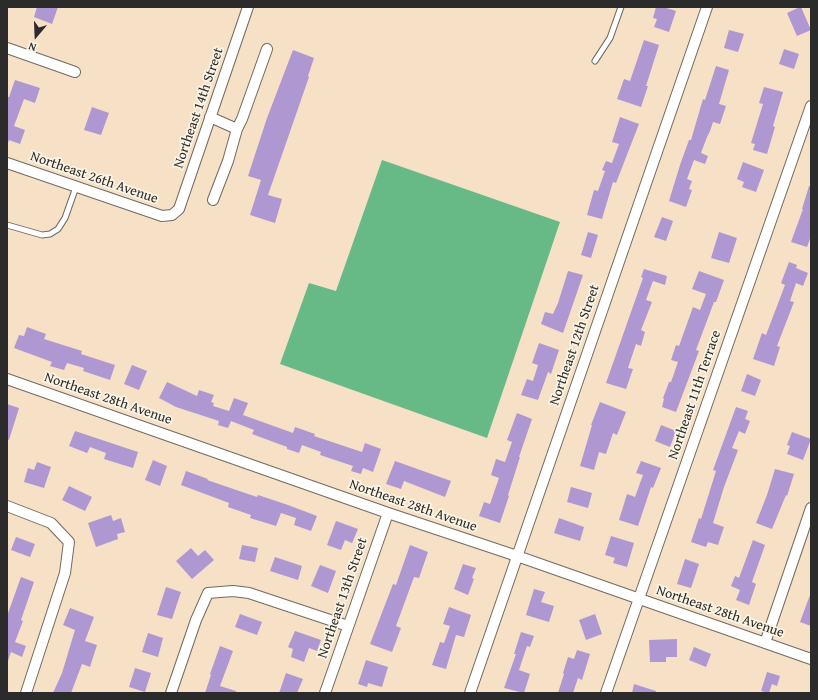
<!DOCTYPE html>
<html>
<head>
<meta charset="utf-8">
<style>
  body { margin:0 }
  #map { position:relative; width:818px; height:700px; overflow:hidden; background:#f6e0c6; font-family:"Gentium Book Plus",serif }
  canvas { display:block }
  .frame { position:absolute; inset:0; border:8px solid #2b2b2b; pointer-events:none }
  .north { position:absolute; left:16px; top:16px; width:40px; height:40px; -webkit-text-stroke:3px #fcf5e5; paint-order:stroke; rotate:199deg; font-size:11px; font-weight:700; line-height:16px; text-align:center; color:#2b2b2b }
  .north::after { content:''; display:block; margin:auto; width:14px; height:18px; background:#2b2b2b; clip-path:polygon(50% 0,100% 100%,50% 72%,0 100%) }
</style>
</head>
<body>
<div id="map">
<canvas width="818" height="700"></canvas>
<div class="frame"></div>
<div class="north">N</div>
</div>
<script>
const c = document.querySelector('canvas').getContext('2d');
c.lineJoin = 'round';
function fillPath(path, color) {
  c.fillStyle = color;
  c.fill(path, 'evenodd');
}
function shape(rows) {
  const path = new Path2D();
  for (const r of rows) {
    path.moveTo(r[0], r[1]);
    for (let i = 2; i < r.length; i += 2) path.lineTo(r[i], r[i + 1]);
  }
  return path;
}
function trace(path, color, width, dash) {
  c.strokeStyle = color;
  c.lineWidth = width;
  c.lineCap = dash ? 'butt' : 'round';
  c.setLineDash(dash || []);
  c.stroke(path);
}
function drawText(font, color, halo, rows, align = 'center') {
  c.font = font + ' "Gentium Book Plus",serif';
  c.lineWidth = 3.5;
  c.setLineDash([]);
  c.textBaseline = 'middle';
  c.strokeStyle = halo;
  c.fillStyle = color;
  for (const [text, x, y, turn = 0] of rows) {
    c.save();
    c.translate(x, y);
    c.rotate((+turn || 0) * Math.PI / 180);
    c.textAlign = isNaN(turn) ? turn : align;
    if (halo) c.strokeText(text, 0, 0);
    c.fillText(text, 0, 0);
    c.restore();
  }
}
const forest = shape([
  [382,160,560,222,487,438,280,364,309,283,336,291]
]);
const building = shape([
  [37,7,58,7,52,24,34,17],
  [656,7,663,7,676,11,669,32,654,27,657,19,653,18],
  [800,7,801,7,811,30,797,36,787,13],
  [729,30,744,34,738,52,724,48],
  [644,40,659,45,646,86,648,86,641,107,617,99,624,79,630,81],
  [784,49,799,54,794,69,779,64],
  [293,50,314,58,308,76,309,77,268,195,282,199,275,223,250,215,261,180,248,176,267,118],
  [716,66,729,70,719,104,726,106,720,124,713,122,710,131,707,137,701,153,708,156,705,164,694,160,687,179,692,181,689,189,692,190,686,207,669,201,680,165,689,140,691,140,703,99,705,100],
  [15,80,40,88,35,103,24,99,14,126,25,130,20,144,9,140,8,143,7,143,7,97,9,97],
  [764,87,783,92,773,126,775,127,767,154,753,150,755,144,751,143,763,104,759,103],
  [92,107,109,113,101,135,84,130],
  [620,117,639,124,616,183,613,182,602,219,587,215,594,190,598,191,605,171,602,170,606,161,612,163,619,144,612,142],
  [743,162,764,170,756,192,742,187,744,182,737,179],
  [809,186,811,186,811,236,807,247,791,242,803,209,802,209],
  [662,217,673,221,666,241,654,237],
  [588,232,598,235,591,258,581,255],
  [719,232,737,238,729,263,711,258],
  [789,262,797,265,796,268,808,273,803,286,796,283,790,301,794,302,777,346,780,347,774,366,753,359,762,333,766,335,785,285,781,283],
  [644,269,667,276,665,285,653,281,646,300,652,302,641,330,645,332,641,346,636,344,628,368,633,369,626,389,606,383,643,278,641,277],
  [568,271,583,275,563,333,541,324,545,312,553,314,558,303],
  [699,271,724,280,716,302,714,302,696,350,699,351,676,412,662,407,664,399,663,398,669,382,671,382,678,362,671,360,676,345,679,346,693,307,700,310,706,294,692,289],
  [27,327,46,334,44,339,82,351,81,354,115,365,110,380,83,371,84,368,67,363,64,370,50,366,52,362,14,348,19,335,24,336],
  [539,343,559,350,551,374,548,372,538,400,521,395,527,379,533,381,538,365,532,363],
  [132,365,147,371,139,390,124,384],
  [747,374,761,380,755,396,741,391],
  [167,382,197,396,199,390,214,395,211,402,214,403,213,406,229,411,234,398,248,403,243,415,293,433,295,427,315,434,314,436,362,452,365,443,381,449,373,472,363,468,361,474,351,471,353,466,320,455,321,452,302,445,299,453,287,449,287,447,252,434,254,430,231,421,228,428,218,425,219,421,176,407,159,398],
  [600,402,626,412,617,435,613,433,606,454,599,452,594,470,580,466,592,425,591,425],
  [7,404,19,408,9,440,7,439],
  [736,407,748,411,745,419,750,421,745,434,739,431,732,448,738,450,724,487,713,523,724,527,718,545,708,542,706,547,691,542,699,518,701,519,716,471,713,470],
  [517,413,532,419,519,457,520,457,508,495,509,496,500,523,479,516,484,502,490,504,499,478,491,475,496,459,505,462,512,442,507,440],
  [661,425,676,431,670,447,655,441],
  [75,431,138,452,133,468,104,459,106,453,90,447,87,453,69,446],
  [792,432,811,439,803,460,787,454,790,446,787,445],
  [153,460,167,466,160,486,145,480],
  [395,461,451,481,445,497,404,481,401,489,386,484],
  [641,461,661,468,653,488,651,487,638,526,619,520,627,494,635,497,643,475,636,473],
  [37,462,51,467,44,488,24,482,28,468,34,470],
  [775,469,794,474,787,496,786,495,772,529,756,523,767,495],
  [186,471,208,479,207,480,257,497,258,495,288,505,317,516,311,531,294,525,296,518,281,513,276,526,250,518,251,515,228,507,229,503,181,485],
  [69,486,92,497,85,511,62,500],
  [571,487,592,493,588,508,567,502],
  [111,515,113,521,121,518,125,532,117,534,118,539,96,547,88,523],
  [559,518,584,527,580,541,554,533],
  [336,521,358,529,352,543,345,540,341,550,327,545],
  [611,536,634,543,627,567,613,563,615,558,605,555],
  [16,537,35,544,30,557,11,550],
  [753,540,765,545,752,582,756,584,749,605,736,600,740,590,731,586,735,576,739,578],
  [242,545,258,548,255,562,239,559],
  [410,545,428,552,419,578,414,577,396,626,401,628,392,652,370,644,393,584,396,585],
  [191,548,198,556,205,550,214,560,192,579,176,561],
  [275,557,302,566,298,580,270,571],
  [685,559,699,564,691,588,677,584],
  [463,564,476,568,472,578,474,579,468,595,454,589],
  [320,565,336,571,328,593,311,586],
  [21,577,34,582,21,620,23,621,15,642,26,646,22,657,11,652,8,661,7,616],
  [166,587,181,592,172,619,157,615],
  [534,589,545,592,541,602,554,606,549,622,526,615],
  [810,595,811,595,811,626,800,622],
  [449,607,471,615,464,637,456,635,446,669,432,665,440,642,444,643,450,626,443,624],
  [70,608,94,617,85,641,97,645,90,667,82,664,71,693,53,693,62,673,75,630,63,625],
  [240,614,262,622,257,635,235,627],
  [595,614,602,634,586,640,579,620],
  [295,631,321,640,317,651,309,648,304,662,291,657,293,649,288,647],
  [521,632,534,636,530,647,527,646,519,670,530,674,524,693,504,688,516,654,514,654],
  [148,633,163,638,158,657,142,652],
  [677,639,677,657,666,657,666,662,650,662,649,640],
  [220,646,233,651,220,686,236,691,236,693,205,693,211,675,210,674],
  [694,647,711,654,706,667,689,660],
  [577,650,590,654,582,680,578,678,573,693,558,693,564,674,563,673,568,657,574,659],
  [366,660,388,667,382,687,368,683,367,687,358,684],
  [135,668,151,673,145,692,129,687],
  [767,672,780,676,777,686,772,684,769,693,761,691],
  [286,673,303,679,297,693,279,693],
  [634,684,656,691,656,693,632,693]
]);
const service = shape([
  [595,61,610,38,621,7],
  [7,225,42,235,50,234,58,229,65,218,76,187]
]);
const minor = shape([
  [7,48,75,72],
  [210,117,237,129,242,119,267,49],
  [7,163,162,216,172,215,179,209,248,7],
  [213,200,228,161,237,129],
  [7,379,388,513,517,556,811,659],
  [7,506,51,523,69,542,65,573,26,693],
  [765,643,811,508],
  [171,693,196,620,208,593,233,591,249,593,348,626],
  [325,693,388,513],
  [470,693,707,7],
  [606,693,811,106]
]);
const streetNames = [
  ["Northeast 14th Street",199,108,-71],
  ["Northeast 26th Avenue",94,178,19],
  ["Northeast 12th Street",575,345,-71],
  ["Northeast 11th Terrace",695,395,-71],
  ["Northeast 28th Avenue",108,399,19],
  ["Northeast 28th Avenue",413,506,19],
  ["Northeast 13th Street",343,598,-71],
  ["Northeast 28th Avenue",720,612,19]
];
fillPath(forest, '#67ba86');
fillPath(building, '#af98d1');
trace(service, '#726a61', 7);
trace(minor, '#726a61', 12);
trace(service, '#fff', 5);
trace(minor, '#fff', 10);
drawText('14px', '#2b2b2b', '#fcf5e5', streetNames);
</script>
</body>
</html>
